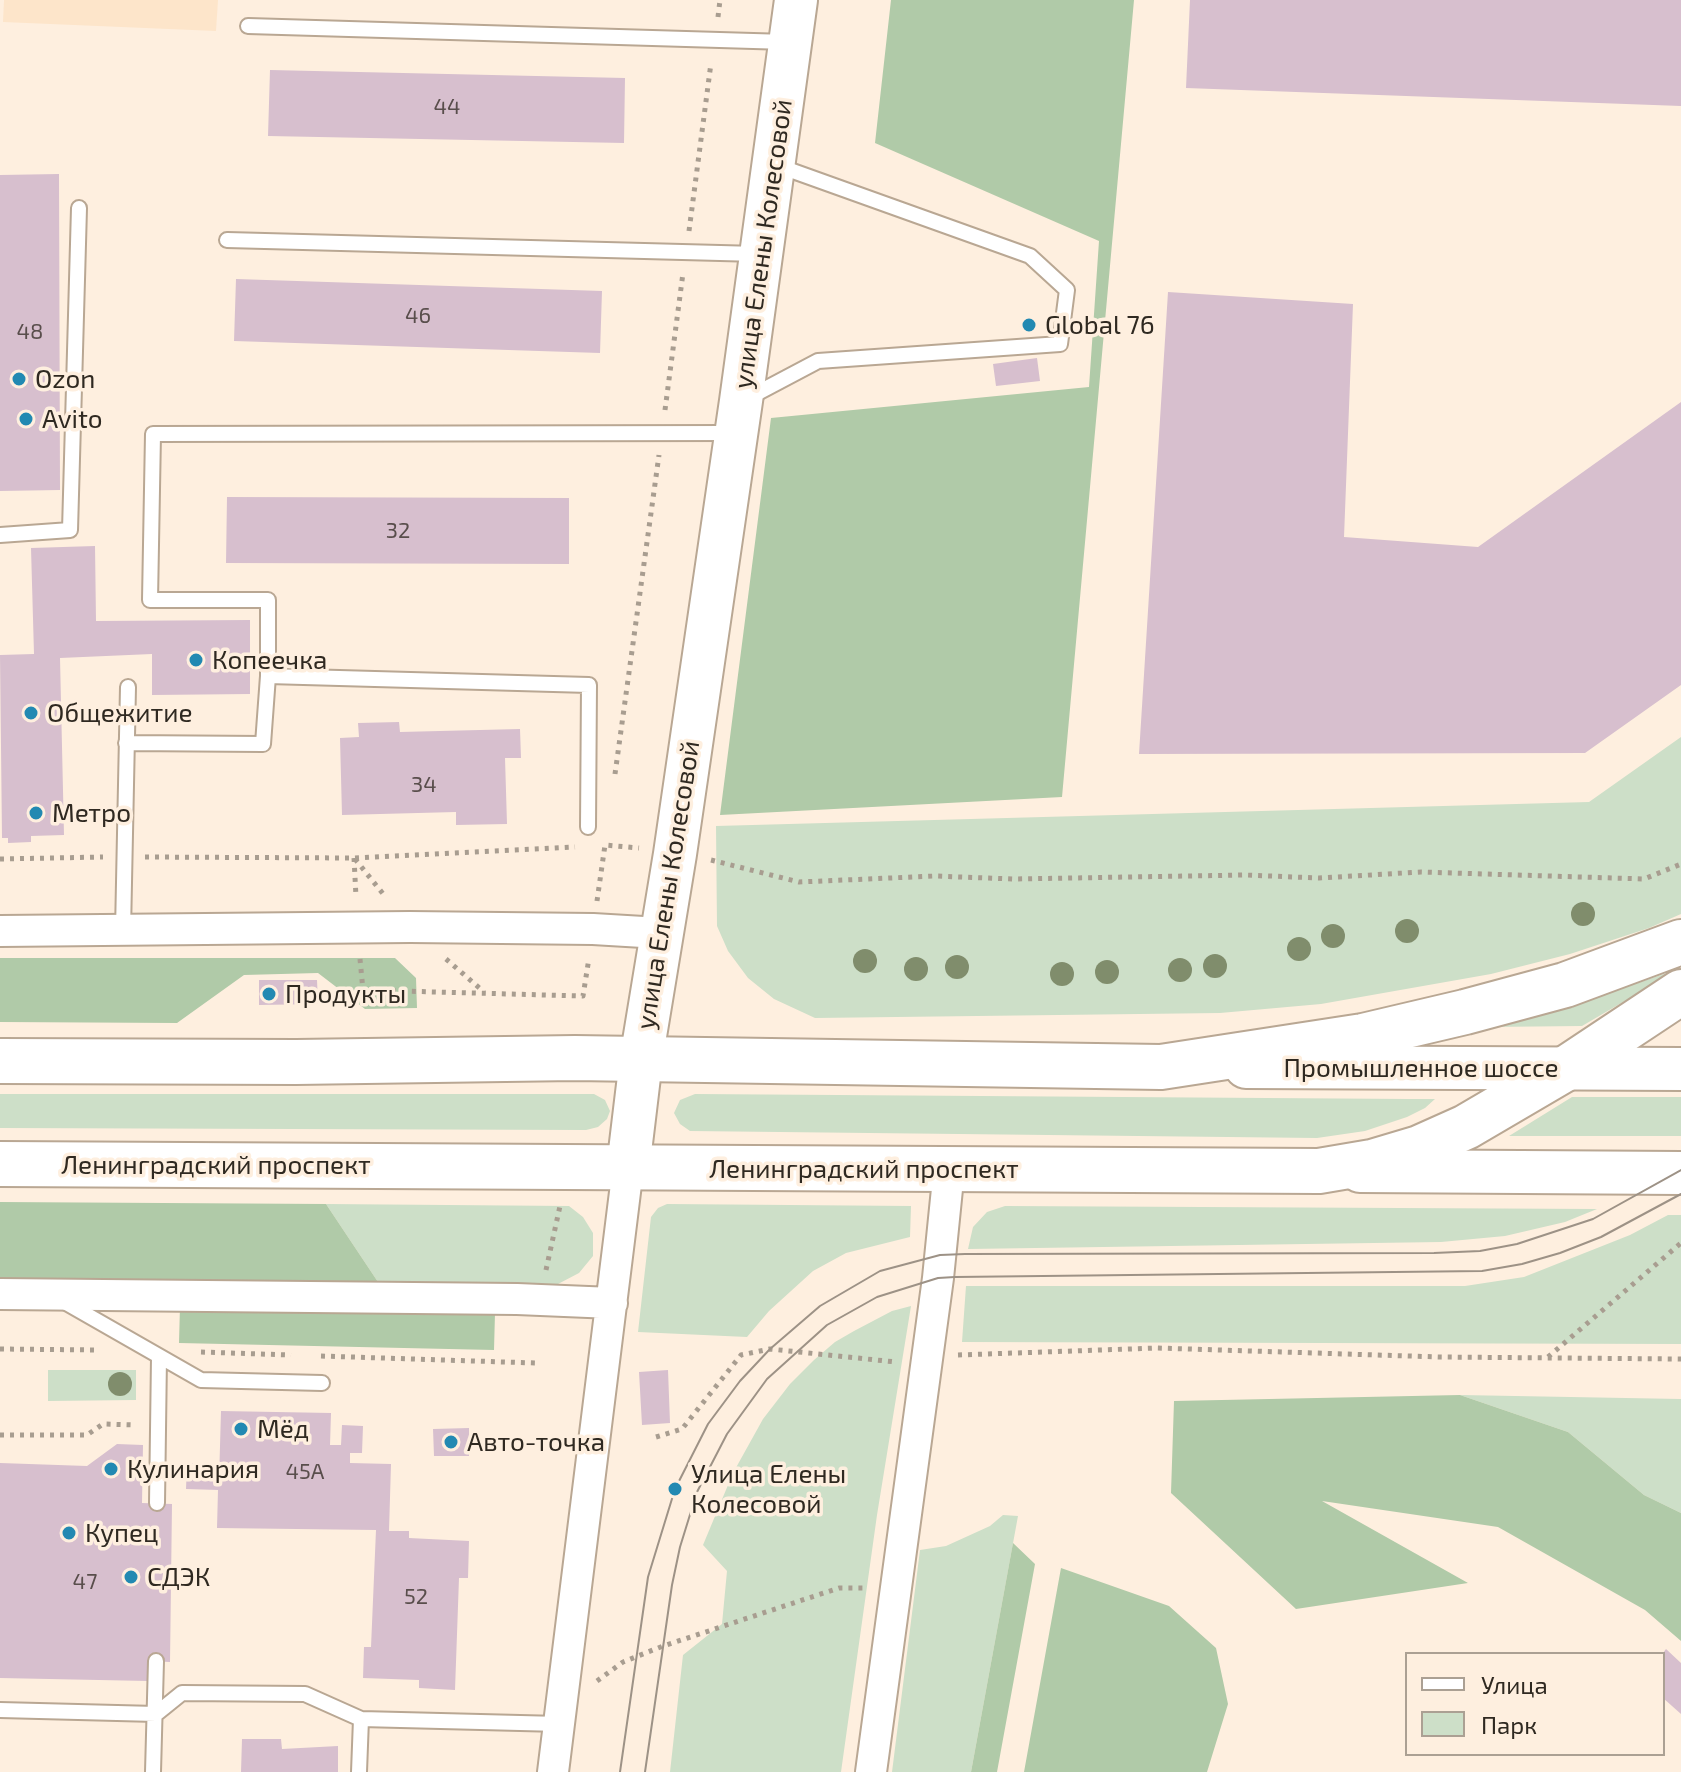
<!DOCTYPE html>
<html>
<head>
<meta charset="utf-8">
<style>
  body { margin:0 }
  #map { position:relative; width:1681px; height:1772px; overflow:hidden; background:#feefdf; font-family:"Exo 2",sans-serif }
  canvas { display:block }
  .legend { position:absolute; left:1405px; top:1652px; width:260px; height:104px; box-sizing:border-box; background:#feefdf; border:2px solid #aba093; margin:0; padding:10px 14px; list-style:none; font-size:24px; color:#2f2921 }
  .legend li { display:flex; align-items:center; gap:16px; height:40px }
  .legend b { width:40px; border:2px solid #aba093 }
</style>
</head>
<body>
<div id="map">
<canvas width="1681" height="1772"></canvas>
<ul class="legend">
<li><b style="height:10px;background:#fff"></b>Улица</li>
<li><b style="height:22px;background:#cddfc8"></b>Парк</li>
</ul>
</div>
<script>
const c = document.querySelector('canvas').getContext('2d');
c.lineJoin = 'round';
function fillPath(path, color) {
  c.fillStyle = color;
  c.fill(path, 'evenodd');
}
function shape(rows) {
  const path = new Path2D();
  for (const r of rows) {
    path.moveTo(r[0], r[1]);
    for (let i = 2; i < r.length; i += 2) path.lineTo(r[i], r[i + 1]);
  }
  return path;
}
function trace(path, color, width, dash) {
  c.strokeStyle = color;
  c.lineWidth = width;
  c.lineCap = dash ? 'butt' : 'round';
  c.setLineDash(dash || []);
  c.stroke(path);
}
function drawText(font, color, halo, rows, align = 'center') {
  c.font = font + ' "Exo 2",sans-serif';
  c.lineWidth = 7;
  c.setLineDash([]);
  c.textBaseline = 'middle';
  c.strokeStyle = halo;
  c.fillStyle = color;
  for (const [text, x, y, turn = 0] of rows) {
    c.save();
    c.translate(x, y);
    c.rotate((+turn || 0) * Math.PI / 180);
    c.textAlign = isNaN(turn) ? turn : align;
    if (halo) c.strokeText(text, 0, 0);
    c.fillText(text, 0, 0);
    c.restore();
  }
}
const built = shape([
  [4,0,218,0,216,31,3,22]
]);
const green = shape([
  [1681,737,1681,914,1649,928,1570,954,1491,974,1321,1004,1220,1013,815,1018,774,999,748,978,728,951,717,926,716,826,1589,802],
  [1681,968,1582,1026,1488,1027,1572,1006],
  [0,1094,594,1094,605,1100,610,1111,607,1119,598,1127,586,1130,0,1128],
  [695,1094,1409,1099,1435,1099,1425,1108,1407,1117,1365,1131,1317,1138,690,1131,680,1124,674,1113,680,1100],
  [1572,1097,1681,1097,1681,1136,1509,1136],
  [326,1204,569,1206,583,1217,593,1233,593,1256,579,1273,558,1284,378,1282],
  [667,1204,911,1206,910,1237,846,1253,813,1271,769,1311,747,1337,638,1332,651,1217,658,1208],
  [1005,1206,1597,1209,1565,1222,1505,1236,1441,1242,968,1249,973,1227,987,1212],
  [1668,1215,1681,1215,1681,1344,962,1342,966,1286,1465,1286,1524,1277,1630,1235],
  [911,1306,877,1515,841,1772,670,1772,683,1655,722,1624,727,1571,703,1545,733,1473,763,1419,790,1384,814,1360,835,1342,854,1331,892,1311],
  [136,1370,136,1400,48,1401,48,1370],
  [1460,1395,1681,1399,1681,1513,1644,1495,1568,1432],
  [1003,1515,1018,1516,971,1772,892,1772,920,1550,946,1546,990,1526]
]);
const forest = shape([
  [891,0,1134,0,1062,797,720,815,771,418,1089,387,1099,241,875,143],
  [0,958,395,958,416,978,417,1008,365,1009,318,973,244,975,177,1023,0,1022],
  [0,1202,326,1204,378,1282,0,1280],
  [180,1306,495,1313,494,1350,179,1343],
  [1460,1395,1568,1432,1644,1495,1681,1513,1681,1641,1645,1610,1498,1527,1322,1501,1468,1583,1296,1609,1171,1493,1174,1401],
  [1013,1543,1035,1564,997,1772,971,1772],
  [1061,1568,1169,1606,1216,1648,1228,1704,1207,1772,1024,1772]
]);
const building = shape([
  [1190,0,1681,0,1681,106,1186,88],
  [270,70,625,78,624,143,268,136],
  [59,174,60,490,0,491,0,175],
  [236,279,602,291,600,353,234,341],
  [1168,292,1353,304,1344,537,1478,547,1681,402,1681,685,1585,753,1139,754],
  [1037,358,1040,381,996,386,993,364],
  [227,497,569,498,569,564,226,563],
  [95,546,96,621,250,620,250,694,152,695,152,654,60,658,64,835,31,836,31,842,8,843,8,838,2,838,0,655,34,654,31,548],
  [399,722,400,732,520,729,521,758,505,758,507,824,456,825,456,812,342,815,340,738,359,737,358,723],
  [259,980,317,980,318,1004,259,1005],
  [668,1370,670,1423,642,1425,639,1372],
  [221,1411,331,1413,330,1445,341,1445,342,1425,363,1426,362,1453,350,1453,350,1463,391,1464,389,1531,409,1531,409,1538,469,1541,468,1578,459,1578,455,1690,419,1688,419,1680,363,1678,364,1647,371,1647,376,1530,217,1528,218,1490,186,1489,187,1463,208,1463,208,1480,219,1481],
  [469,1428,469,1456,434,1456,433,1429],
  [117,1444,143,1445,142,1503,172,1504,170,1662,149,1661,148,1681,0,1678,0,1463,87,1466],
  [1666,1649,1681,1663,1681,1714,1663,1698,1663,1653],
  [242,1739,281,1739,282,1749,338,1746,338,1772,241,1772]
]);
const path = shape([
  [718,17,720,0],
  [689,231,711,63],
  [665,410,683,273],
  [615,774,659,455],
  [145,857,354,858,575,847],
  [354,858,356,897],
  [0,859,103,857],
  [355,859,384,895],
  [711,860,799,882,935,876,1013,879,1245,875,1319,878,1421,872,1644,879,1681,864],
  [597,901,605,845,639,848],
  [360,959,363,990,583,996,589,958],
  [446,959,484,992],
  [546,1270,560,1206],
  [0,1349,99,1350],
  [201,1352,291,1355],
  [958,1355,1157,1348,1440,1357,1681,1359],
  [321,1356,535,1363],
  [1548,1357,1681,1243],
  [0,1435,87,1435,103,1424,135,1425],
  [656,1437,682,1429,741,1355,770,1349,896,1362],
  [597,1681,623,1662,663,1646,839,1588,864,1588]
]);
const lane = shape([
  [248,26,787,42],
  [227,240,758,254],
  [748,398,818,361,1060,344,1067,290,1030,256,776,165],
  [0,535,70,530,79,208],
  [268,676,589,685,588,827],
  [126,743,263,744,268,676,268,600,150,600,153,434,732,433],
  [123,931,128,687],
  [61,1300,201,1380,322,1383],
  [157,1503,159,1357],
  [0,1710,156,1714,182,1693,305,1694,361,1719,560,1724],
  [153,1772,156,1661],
  [359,1772,361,1719]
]);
const street = shape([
  [0,931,410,927,593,929,660,933],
  [0,1294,517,1299,612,1303],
  [553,1772,628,1168],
  [871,1772,938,1278,949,1169]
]);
const secondary = shape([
  [1246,1067,1681,1069],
  [628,1168,641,1060,675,854,741,401,796,0],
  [1360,1171,1681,1173]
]);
const primary = shape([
  [0,1061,296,1062,575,1058,1161,1067,1363,1036,1465,1012,1565,985,1681,942],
  [0,1164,1319,1171,1372,1162,1419,1148,1466,1127,1565,1069,1681,992]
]);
const tram = shape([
  [620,1772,648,1577,675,1489,708,1424,740,1381,770,1349,820,1306,880,1271,940,1255,965,1254,1434,1253,1480,1251,1517,1244,1593,1219,1681,1170],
  [645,1772,672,1585,680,1547,697,1492,727,1434,767,1379,827,1325,877,1297,938,1278,955,1277,1482,1271,1522,1264,1560,1253,1601,1237,1681,1194]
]);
const trees = [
  [1583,914],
  [1407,931],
  [1333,936],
  [1299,949],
  [865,961],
  [1215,966],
  [957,967],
  [916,969],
  [1180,970],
  [1107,972],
  [1062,974],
  [120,1384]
];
const markers = [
  [1029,325,8,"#2289b2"],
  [19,379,8,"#2289b2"],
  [26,419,8,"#2289b2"],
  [196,660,8,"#2289b2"],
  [31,713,8,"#2289b2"],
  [36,813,8,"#2289b2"],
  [269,994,8,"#2289b2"],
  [241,1429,8,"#2289b2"],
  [451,1442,8,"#2289b2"],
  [111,1469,8,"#2289b2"],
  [675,1489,8,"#2289b2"],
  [69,1533,8,"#2289b2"],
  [131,1577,8,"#2289b2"]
];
const numberNames = [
  ["44",447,107],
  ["46",418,316],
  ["48",30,332],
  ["32",398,531],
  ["34",424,785],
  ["45А",305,1472],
  ["47",85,1582],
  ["52",416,1597]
];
const streetNames = [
  ["улица Елены Колесовой",763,244,-82],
  ["улица Елены Колесовой",668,885,-81],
  ["Промышленное шоссе",1421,1068],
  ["Ленинградский проспект",216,1165],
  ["Ленинградский проспект",864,1169]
];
const poiNames = [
  ["Global 76",1045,325],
  ["Ozon",35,379],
  ["Avito",42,419],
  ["Копеечка",212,660],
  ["Общежитие",47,713],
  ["Метро",52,813],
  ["Продукты",285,994],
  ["Мёд",257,1429],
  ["Авто-точка",467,1442],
  ["Кулинария",127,1469],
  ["Улица Елены",691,1474],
  ["Колесовой",691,1504],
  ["Купец",85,1533],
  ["СДЭК",147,1577]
];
fillPath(built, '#fde5ca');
fillPath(green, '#cddfc8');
fillPath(forest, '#b0caa8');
fillPath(building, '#d7bfce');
trace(lane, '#b9a793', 18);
trace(street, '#b9a793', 34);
trace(secondary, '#b9a793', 46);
trace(primary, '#b9a793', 48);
trace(path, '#a89d90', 5, [4, 6]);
trace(lane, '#fff', 14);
trace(street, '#fff', 30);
trace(secondary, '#fff', 42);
trace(primary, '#fff', 44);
trace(tram, '#9d9286', 2);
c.fillStyle = '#808d6c';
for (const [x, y] of trees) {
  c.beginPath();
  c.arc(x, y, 12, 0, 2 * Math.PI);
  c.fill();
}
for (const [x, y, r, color] of markers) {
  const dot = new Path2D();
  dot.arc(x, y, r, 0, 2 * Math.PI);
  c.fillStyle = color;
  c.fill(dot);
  trace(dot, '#feefdf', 3);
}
drawText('22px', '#594e4c', null, numberNames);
drawText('26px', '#2f2921', '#feefdf', streetNames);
drawText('26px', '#2f2921', '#feefdf', poiNames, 'left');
</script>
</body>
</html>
